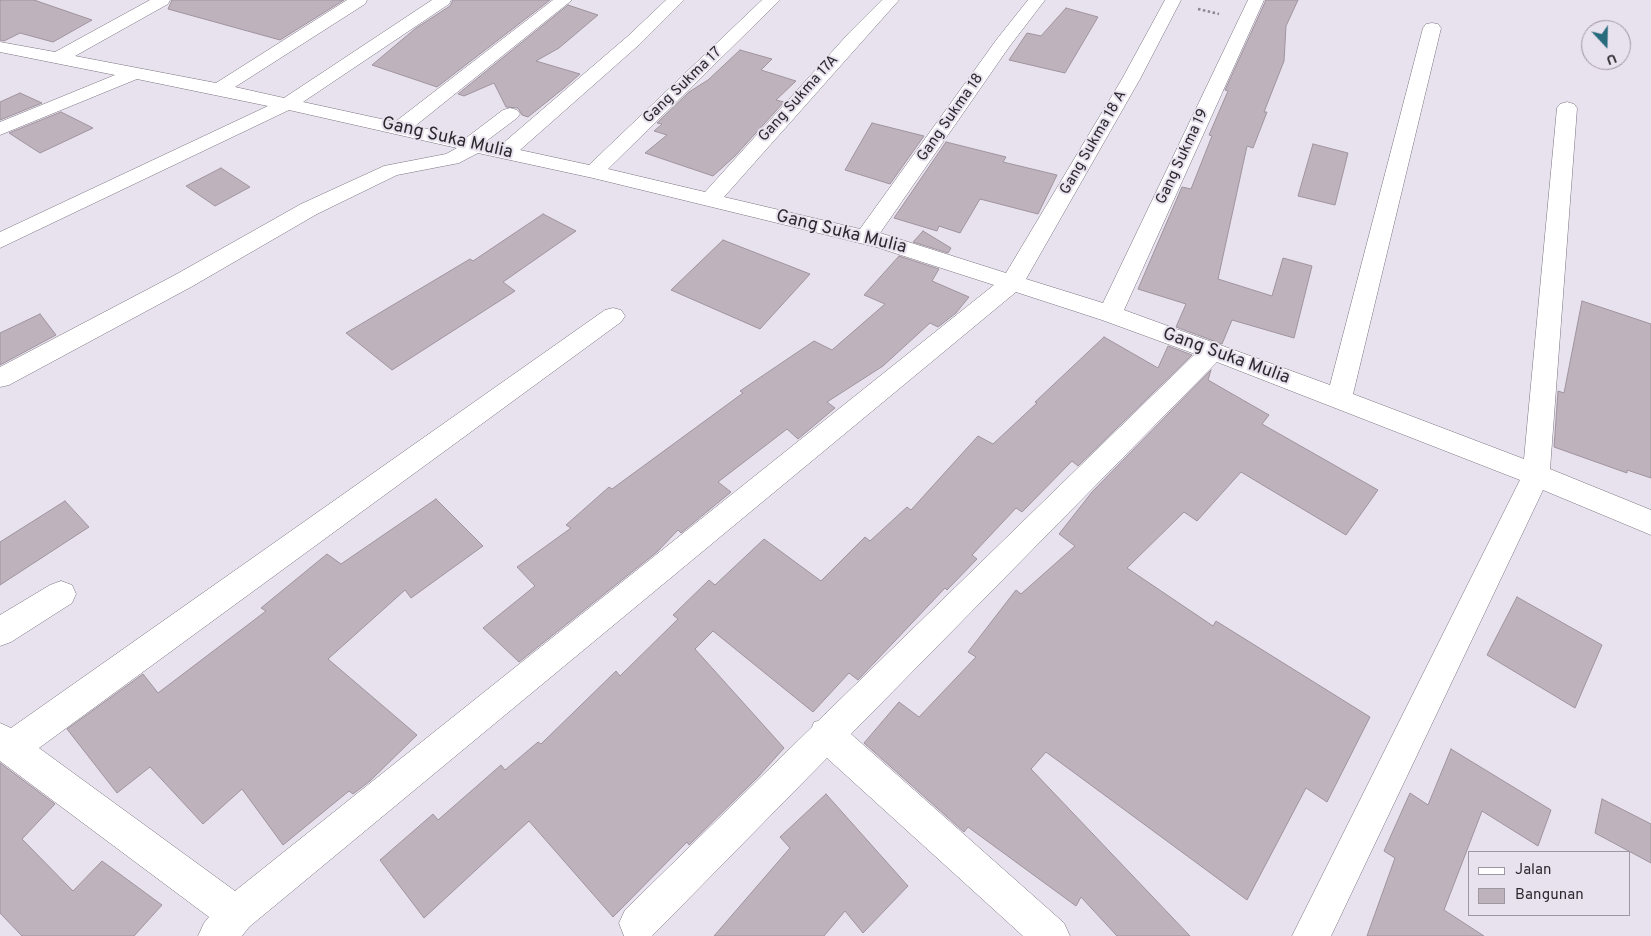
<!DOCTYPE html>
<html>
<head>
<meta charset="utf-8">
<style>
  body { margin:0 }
  #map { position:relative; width:1651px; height:936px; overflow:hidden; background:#e8e1ee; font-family:Overpass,sans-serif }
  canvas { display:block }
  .legend { position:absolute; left:1468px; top:851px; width:162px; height:65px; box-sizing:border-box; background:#e8e1ee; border:1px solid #9d97a1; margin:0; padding:6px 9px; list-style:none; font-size:15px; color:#2c292e }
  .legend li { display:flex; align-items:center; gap:10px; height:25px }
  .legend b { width:25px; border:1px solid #9d97a1 }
  .north { position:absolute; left:1581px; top:20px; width:50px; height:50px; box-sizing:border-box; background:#e8e1ee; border:1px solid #9d97a1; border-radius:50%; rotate:159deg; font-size:14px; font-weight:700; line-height:20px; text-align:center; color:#2c292e }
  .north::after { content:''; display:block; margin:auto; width:18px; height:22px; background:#276b7c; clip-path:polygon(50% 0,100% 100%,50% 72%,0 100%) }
</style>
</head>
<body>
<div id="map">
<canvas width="1651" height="936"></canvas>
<ul class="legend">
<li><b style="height:6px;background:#fff"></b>Jalan</li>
<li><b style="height:14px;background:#beb3bd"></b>Bangunan</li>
</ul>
<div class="north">U</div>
</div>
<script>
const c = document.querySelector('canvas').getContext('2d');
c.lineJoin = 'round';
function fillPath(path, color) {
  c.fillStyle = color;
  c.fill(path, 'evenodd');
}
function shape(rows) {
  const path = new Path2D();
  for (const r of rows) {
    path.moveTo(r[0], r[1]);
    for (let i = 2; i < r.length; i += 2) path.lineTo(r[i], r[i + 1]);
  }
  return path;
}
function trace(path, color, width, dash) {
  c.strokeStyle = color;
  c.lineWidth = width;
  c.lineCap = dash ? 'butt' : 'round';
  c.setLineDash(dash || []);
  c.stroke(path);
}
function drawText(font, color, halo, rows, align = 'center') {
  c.font = font + ' Overpass,sans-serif';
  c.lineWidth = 4;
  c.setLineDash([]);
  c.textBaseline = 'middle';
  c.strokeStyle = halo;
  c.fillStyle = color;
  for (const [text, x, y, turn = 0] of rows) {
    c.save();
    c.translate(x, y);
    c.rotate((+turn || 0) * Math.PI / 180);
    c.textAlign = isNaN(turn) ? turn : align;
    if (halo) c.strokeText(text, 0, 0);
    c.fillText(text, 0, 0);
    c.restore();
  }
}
const building = shape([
  [0,0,34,0,92,20,53,42,20,33,4,41,0,40,0,0],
  [172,0,344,0,280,40,168,9,172,0],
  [453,0,550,0,437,87,372,65,416,28,450,6,453,0],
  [1266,0,1298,0,1286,26,1284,61,1264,112,1267,112,1253,148,1247,146,1218,279,1272,296,1283,258,1312,266,1294,338,1232,320,1222,344,1176,327,1186,304,1138,289,1182,187,1191,189,1212,136,1209,135,1228,91,1225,90,1266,0],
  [568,5,598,15,559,48,536,61,580,74,564,88,528,117,522,115,518,108,506,107,494,83,464,96,458,94,568,5],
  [1066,8,1098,17,1065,73,1009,60,1027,33,1041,36,1066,8],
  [740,50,772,59,761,70,796,81,776,100,784,102,735,156,713,176,645,153,667,135,654,131,662,124,657,123,689,92,708,80,740,50],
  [20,93,42,103,0,120,0,102,20,93],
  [61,112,93,128,40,153,9,133,61,112],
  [872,123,924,136,890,184,845,170,872,123],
  [946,142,1006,157,1003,162,1057,175,1038,214,980,199,960,233,939,226,937,231,894,218,946,142],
  [1313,144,1348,153,1335,205,1298,196,1313,144],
  [221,168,250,187,215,206,186,186,221,168],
  [543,214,576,231,503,282,515,291,392,370,346,333,470,259,473,261,543,214],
  [923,231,951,248,948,253,913,242,923,231],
  [723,240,810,274,760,329,671,290,723,240],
  [899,256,939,269,932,281,969,297,956,313,938,327,930,323,883,366,827,402,835,408,798,439,787,429,718,482,731,492,681,533,678,530,657,552,519,662,483,628,535,586,517,567,571,528,566,525,609,487,612,489,743,393,740,391,814,341,832,350,885,304,864,295,899,256],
  [1582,301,1651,324,1651,478,1627,470,1627,473,1554,447,1558,391,1564,393,1582,301],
  [40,314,56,335,0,365,0,333,40,314],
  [1104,337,1158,368,1168,346,1192,355,1078,466,1072,461,1022,512,1016,508,972,555,977,559,947,590,945,588,858,680,849,673,813,712,713,631,695,649,784,748,758,777,689,845,687,842,613,917,529,821,424,918,380,860,433,814,438,820,501,765,505,770,538,742,541,744,616,671,620,676,678,619,673,615,709,580,715,585,764,539,821,581,865,537,870,541,907,507,911,510,978,436,993,444,1037,403,1035,402,1104,337],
  [1211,370,1208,380,1269,415,1262,424,1378,490,1346,535,1241,472,1197,521,1184,512,1127,568,1213,626,1216,621,1370,717,1327,802,1306,788,1247,900,1046,752,1031,769,1190,936,1117,936,1081,897,1076,906,968,827,964,832,864,743,899,702,919,717,976,657,968,652,1016,590,1021,594,1075,546,1059,534,1092,492,1211,370],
  [436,499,483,546,411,598,405,590,328,659,417,735,370,781,353,794,349,791,283,845,242,789,203,824,150,767,117,793,67,729,143,674,158,693,266,611,261,608,327,554,341,564,436,499],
  [65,501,89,527,0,585,0,542,65,501],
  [1517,597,1602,645,1575,708,1487,655,1517,597],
  [1451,749,1551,810,1538,846,1482,811,1444,910,1484,936,1367,936,1395,858,1384,851,1410,793,1428,805,1451,749],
  [0,763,55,804,22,839,73,891,102,861,162,905,134,936,22,936,0,913,0,763],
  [826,794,908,886,863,933,845,911,824,936,714,936,790,848,780,837,826,794],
  [1602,799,1651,824,1651,863,1595,833,1602,799]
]);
const path = shape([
  [1198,9,1219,14]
]);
const minor = shape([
  [150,0,170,0,168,4,75,56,216,83,347,0,367,0,365,4,235,87,284,98,432,0,451,0,449,4,303,102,395,122,553,0,572,0,415,126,466,138,503,110,510,108,517,110,520,114,517,118,485,142,501,145,628,36,666,0,684,0,640,44,520,150,589,165,762,0,780,0,608,169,705,192,849,33,882,0,899,0,724,197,860,229,997,39,1028,0,1045,0,1009,47,880,233,1006,273,1122,79,1165,0,1181,0,1140,79,1026,279,1103,303,1248,0,1264,0,1124,310,1330,385,1423,28,1426,24,1432,23,1438,24,1441,28,1353,394,1524,459,1557,108,1560,104,1567,102,1574,104,1577,108,1550,469,1651,510,1651,535,1543,490,1331,936,1292,936,1520,480,1217,362,851,734,1064,923,1070,936,1023,936,827,758,652,936,624,936,619,923,625,910,812,727,814,722,818,721,1195,354,1102,320,1016,292,249,927,242,936,198,936,204,923,209,917,0,761,0,723,11,728,605,310,613,308,621,310,625,316,621,322,39,748,235,891,994,285,876,247,593,178,478,153,459,163,397,175,317,214,191,287,9,385,0,387,0,367,175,275,301,204,384,166,446,154,457,148,289,110,0,248,0,232,268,106,137,79,0,135,0,122,115,75,0,52,0,42,55,52,150,0],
  [61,581,72,585,76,594,72,603,11,642,0,646,0,615,50,585,61,581]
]);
const farStreetnames = [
  ["Gang Sukma 17",683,86,-44],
  ["Gang Sukma 17A",799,99,-48],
  ["Gang Sukma 18",951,118,-55],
  ["Gang Sukma 18 A",1094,143,-60],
  ["Gang Sukma 19",1183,157,-65]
];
const streetNames = [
  ["Gang Suka Mulia",447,139,13],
  ["Gang Suka Mulia",841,233,14],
  ["Gang Suka Mulia",1226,357,20]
];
fillPath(building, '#beb3bd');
trace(building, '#9f949e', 1);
trace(minor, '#7b7480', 1);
trace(path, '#8b868f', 2.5, [2.5, 2.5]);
fillPath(minor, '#fff');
drawText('15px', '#2c292e', '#e8e1ee', farStreetnames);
drawText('18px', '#2c292e', '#e8e1ee', streetNames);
</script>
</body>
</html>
